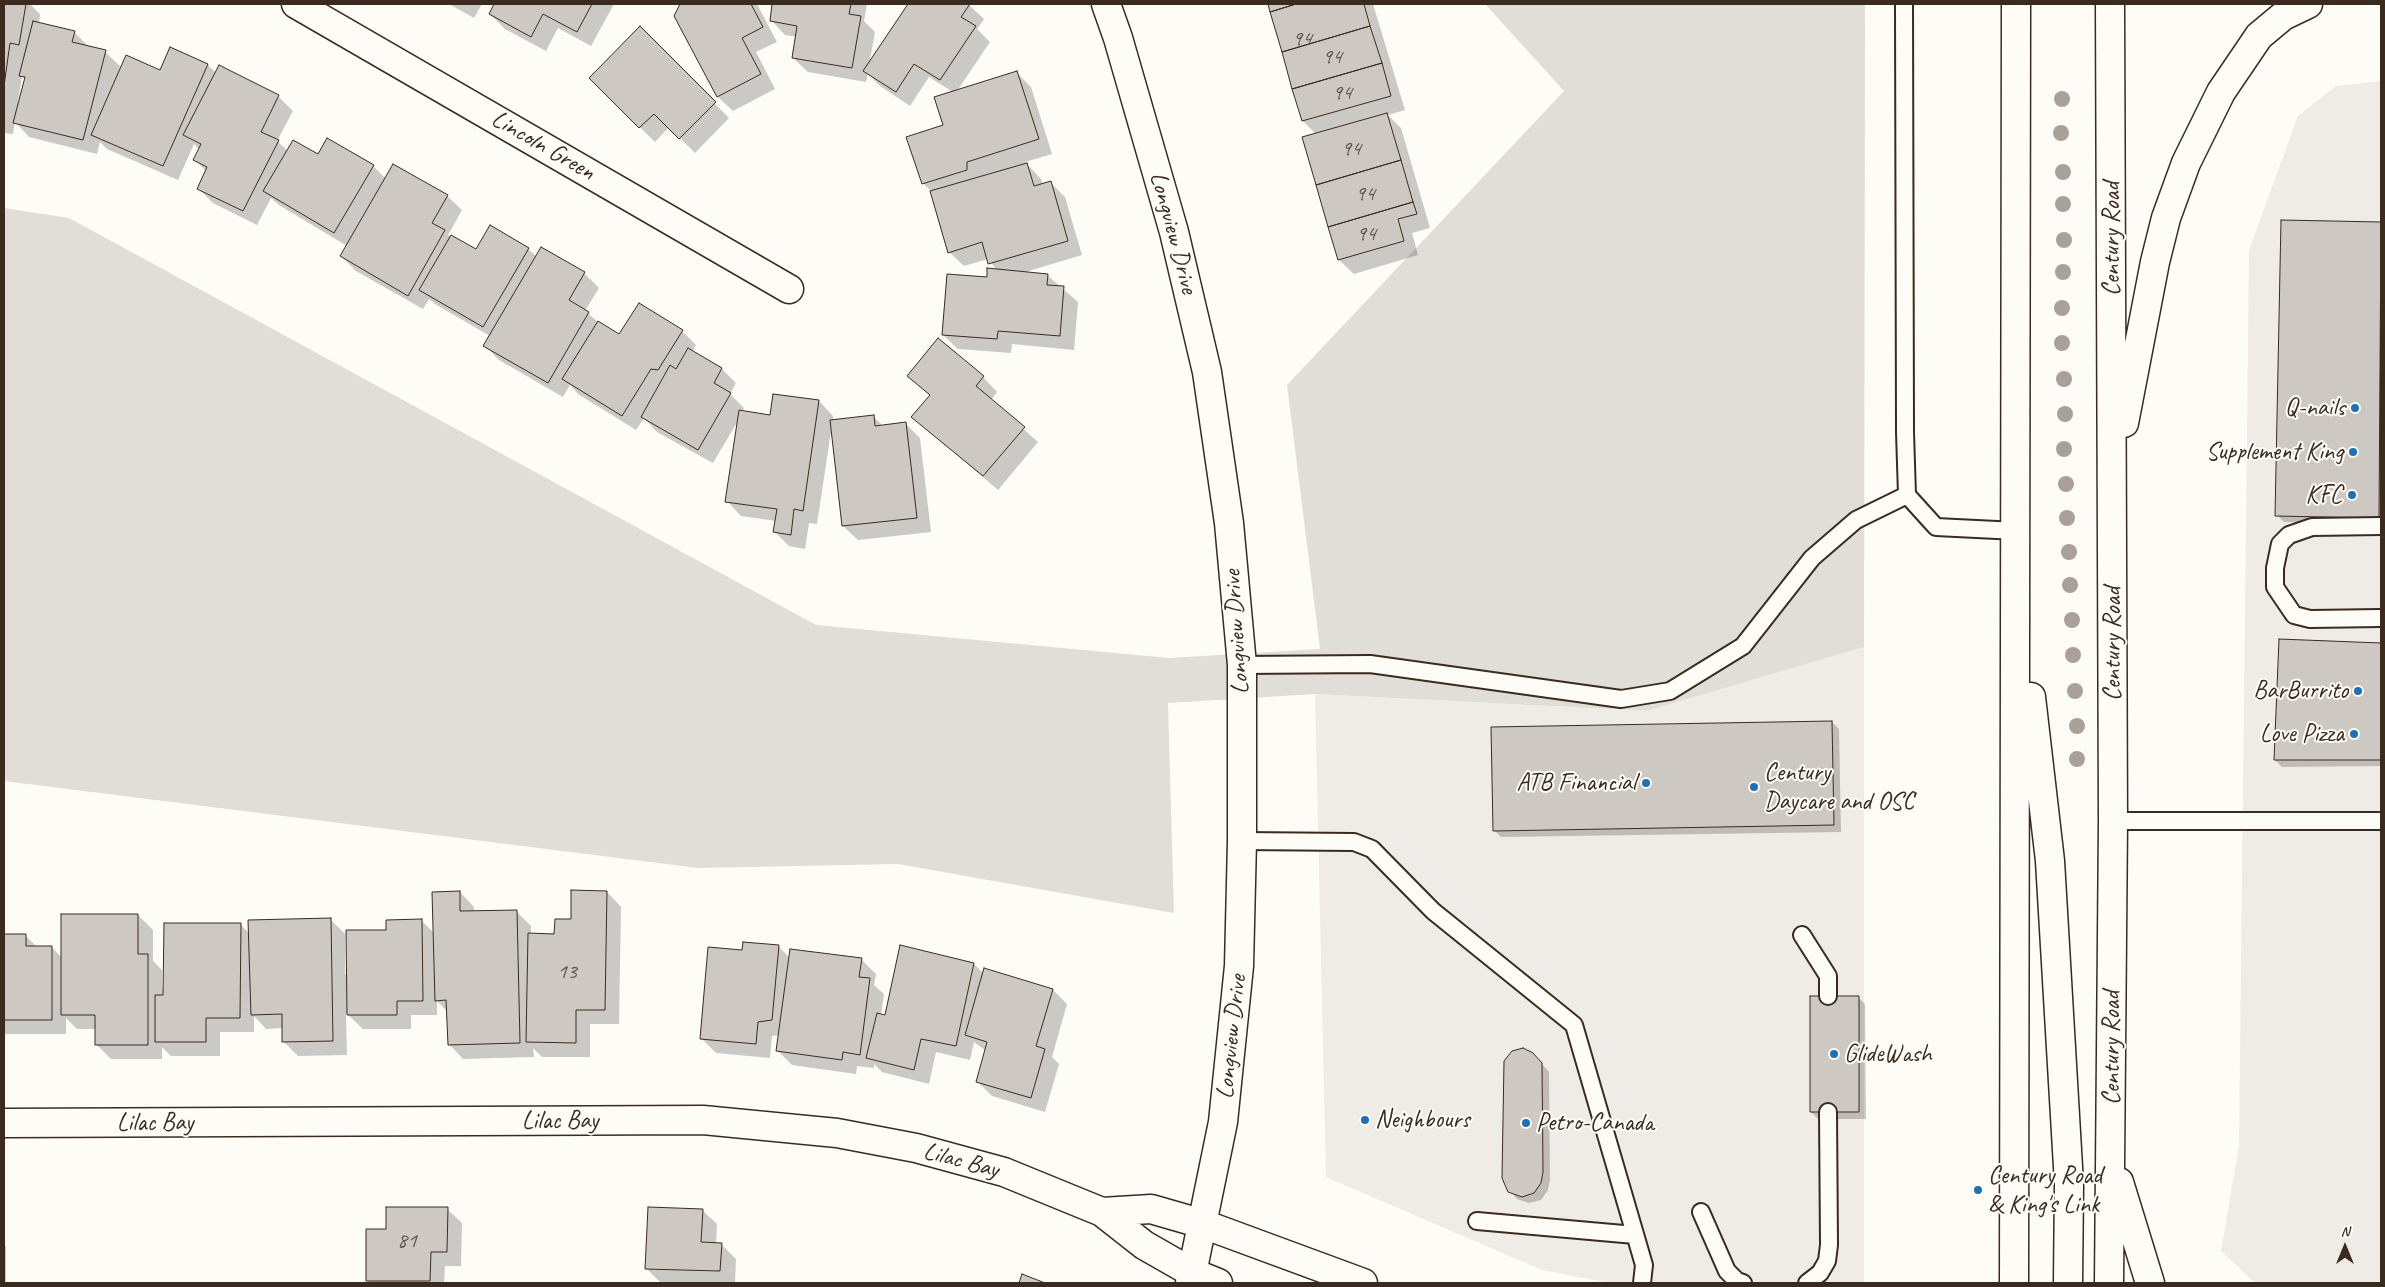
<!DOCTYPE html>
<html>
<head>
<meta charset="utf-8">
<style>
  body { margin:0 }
  #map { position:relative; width:2385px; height:1287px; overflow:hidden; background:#fdfcf7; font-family:Caveat,sans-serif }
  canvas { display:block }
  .frame { position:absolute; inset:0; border:5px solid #3b2a1e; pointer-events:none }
  .north { position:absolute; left:2320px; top:1222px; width:50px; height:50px; -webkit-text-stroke:4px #fdfcf7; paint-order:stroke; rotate:0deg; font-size:14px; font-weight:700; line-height:20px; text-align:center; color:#3b2a1e }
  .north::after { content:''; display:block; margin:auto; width:18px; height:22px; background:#3b2a1e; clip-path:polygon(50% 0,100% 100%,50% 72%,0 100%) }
</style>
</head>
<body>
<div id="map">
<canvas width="2385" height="1287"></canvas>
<div class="frame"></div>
<div class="north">N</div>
</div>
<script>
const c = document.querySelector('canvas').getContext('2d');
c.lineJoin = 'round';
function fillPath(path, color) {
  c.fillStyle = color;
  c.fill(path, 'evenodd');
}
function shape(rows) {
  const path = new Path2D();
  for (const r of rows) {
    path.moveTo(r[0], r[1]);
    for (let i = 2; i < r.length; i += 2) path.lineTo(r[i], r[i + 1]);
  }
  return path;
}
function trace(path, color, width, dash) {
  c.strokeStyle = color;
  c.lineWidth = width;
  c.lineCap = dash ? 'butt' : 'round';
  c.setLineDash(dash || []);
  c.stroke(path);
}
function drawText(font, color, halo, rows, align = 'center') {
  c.font = font + ' Caveat,sans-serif';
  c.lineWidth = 4;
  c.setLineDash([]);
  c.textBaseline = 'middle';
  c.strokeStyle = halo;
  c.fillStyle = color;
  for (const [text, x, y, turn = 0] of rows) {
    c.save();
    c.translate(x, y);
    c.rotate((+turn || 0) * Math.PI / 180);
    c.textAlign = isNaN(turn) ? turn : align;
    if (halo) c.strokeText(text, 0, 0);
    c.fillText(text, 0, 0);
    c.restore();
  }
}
const built = shape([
  [2381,81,2381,1283,2255,1283,2221,1251,2239,1146,2249,250,2298,116,2336,86],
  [1864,647,1864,1283,1610,1283,1542,1270,1326,1177,1315,694,1647,711]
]);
const green = shape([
  [1485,4,1865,4,1864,647,1647,711,1315,694,1168,703,1174,913,898,864,698,868,4,781,4,208,69,218,816,625,1169,658,1320,649,1287,385,1564,91]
]);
const shadow = shape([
  [4,4,30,4,40,14,39,23,74,32,90,48,105,52,120,66,119,73,160,72,208,65,216,73,278,96,293,111,277,141,288,151,373,166,386,179,447,196,462,210,448,235,476,251,528,249,537,257,584,273,599,288,585,311,598,322,620,335,682,331,696,345,692,352,722,369,736,383,730,394,744,408,742,412,771,416,819,401,833,416,833,421,873,416,883,426,905,423,920,438,931,532,858,540,843,526,831,431,817,524,809,523,805,549,789,546,775,532,776,521,741,516,727,501,739,419,713,463,657,432,644,418,636,430,578,394,570,385,563,397,499,360,485,346,490,336,435,304,429,299,423,309,356,271,341,256,347,246,279,205,271,198,257,225,213,203,198,188,206,171,195,160,200,150,194,144,178,180,107,149,100,142,97,154,29,137,15,122,13,134,4,133],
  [22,76,25,80,19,103,18,102],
  [449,4,482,4,474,18],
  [496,4,614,4,591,46,558,28,546,51,505,29,490,14],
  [682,4,757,4,777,42,756,52,775,89,733,111,718,97,676,16],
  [774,4,867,4,864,21,875,32,869,65,909,4,968,4,984,19,977,29,990,42,957,91,1016,72,1031,87,1052,154,1025,162,1041,179,1043,185,1050,182,1065,197,1082,255,1022,273,1047,275,1078,302,1074,350,1012,344,1011,353,958,349,943,335,997,270,988,259,964,266,949,252,932,192,923,183,944,125,953,92,929,77,910,106,880,86,868,74,866,82,808,72,793,58,797,37,785,35,771,20],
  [1269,4,1373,4,1405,110,1388,115,1401,128,1430,228,1412,233,1418,255,1354,274,1339,260,1316,134,1303,121],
  [640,28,729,118,695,153,669,127,655,142,590,78],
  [2283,222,2381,224,2381,525,2284,522,2277,515],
  [909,376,983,377,997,392,991,400,1038,442,998,490,913,417,931,396],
  [2280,641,2381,644,2381,766,2282,767,2275,760],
  [1832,722,1839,729,1841,832,1501,837,1494,830],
  [460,892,474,907,474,912,516,911,531,926,531,935,556,935,607,892,621,907,619,1024,590,1024,590,1057,542,1057,533,1048,534,1057,463,1059,449,1044,448,1012,437,1001,437,1015,411,1015,411,1029,363,1029,346,1013,347,1055,298,1056,284,1042,283,1028,266,1029,254,1016,254,1032,220,1032,220,1056,171,1056,162,1047,162,1059,111,1059,96,1044,96,1029,77,1029,66,1018,66,1034,4,1034,4,935,25,935,37,947,52,947,62,958,138,915,153,930,153,961,162,970,162,988,164,988,241,925,250,934,330,919,345,934,345,974,348,974,387,931,422,921,435,934],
  [778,946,790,958,861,959,876,974,874,985,884,994,881,1015,886,1016,974,964,984,974,1053,990,1067,1004,1052,1057,1059,1064,1045,1112,992,1096,977,1081,986,1051,974,1042,970,1060,936,1052,929,1084,882,1072,874,1064,874,1068,857,1066,856,1074,792,1065,778,1051,780,1035,772,1036,770,1058,716,1053,701,1038,743,951],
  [1858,997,1865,1004,1866,1119,1818,1119,1811,1112],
  [1540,1062,1549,1072,1550,1179,1548,1190,1541,1200,1529,1203,1517,1199,1510,1191],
  [447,1209,462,1223,461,1266,445,1266,444,1283,370,1283,367,1280,388,1231],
  [702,1210,717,1224,716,1244,721,1244,736,1259,735,1283,661,1283,646,1268],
  [4,1244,6,1247,6,1283,4,1283]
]);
const building = shape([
  [4,4,26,4,19,45,10,43,4,86,4,4],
  [494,4,592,4,577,32,543,14,531,37,489,14,494,4],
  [680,4,751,4,763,27,742,38,761,74,717,97,674,16,680,4],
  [772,4,851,4,849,14,861,16,852,68,792,58,797,26,770,21,772,4],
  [908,4,970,4,961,17,976,26,940,80,914,64,896,92,863,71,908,4],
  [1268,4,1296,4,1270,12,1268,4],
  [1296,4,1364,4,1370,26,1282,52,1270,12,1296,4],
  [33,21,75,31,72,42,106,50,83,140,13,123,25,77,19,76,33,21],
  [640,26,716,102,679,139,654,114,639,128,589,78,640,26],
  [1370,26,1382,63,1292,89,1282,52,1370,26],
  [170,47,208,64,163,166,91,135,126,55,160,70,170,47],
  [1382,63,1391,96,1302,121,1292,89,1382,63],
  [219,65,279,95,261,132,279,140,243,211,197,189,207,167,193,160,201,144,183,135,219,65],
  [1017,71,1039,139,967,162,967,170,922,184,906,137,943,125,934,97,1017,71],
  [1387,113,1401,160,1316,185,1302,137,1387,113],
  [327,138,374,165,334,233,263,191,293,140,318,154,327,138],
  [1401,160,1413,202,1328,227,1316,185,1401,160],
  [1027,163,1034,186,1051,181,1068,241,988,264,982,242,948,253,930,191,1027,163],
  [393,164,448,195,432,223,445,230,408,296,340,256,393,164],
  [1413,202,1417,214,1398,219,1404,241,1338,260,1328,227,1413,202],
  [2281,220,2381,222,2379,518,2275,516,2281,220],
  [490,225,529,248,483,327,419,290,451,235,476,249,490,225],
  [541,247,585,272,569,300,589,312,548,383,483,346,541,247],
  [987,268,1048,274,1047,285,1064,286,1060,336,998,331,997,339,942,335,947,274,987,277,987,268],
  [639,303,683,330,658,370,651,369,622,416,562,379,598,321,619,334,639,303],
  [938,338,984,376,976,386,1025,427,983,476,911,417,930,395,907,376,938,338],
  [688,348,722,368,714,383,731,393,698,450,641,417,670,365,676,369,688,348],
  [773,394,819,400,803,511,794,509,791,535,773,532,777,509,725,502,739,410,770,415,773,394],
  [874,415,875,426,906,422,917,518,842,526,830,420,874,415],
  [2279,639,2381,643,2381,760,2274,760,2279,639],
  [1832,721,1834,825,1493,831,1491,727,1832,721],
  [571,890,607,891,605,1010,576,1010,576,1043,526,1042,528,933,554,934,555,919,571,919,571,890],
  [460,891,460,911,517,910,520,1043,448,1045,446,1000,435,1001,432,892,460,891],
  [61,914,138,914,138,954,148,954,148,1045,95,1045,95,1015,61,1015,61,914],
  [331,918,333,1041,282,1042,282,1014,251,1015,248,920,331,918],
  [422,919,423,1001,397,1001,397,1015,347,1015,346,930,386,930,386,920,422,919],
  [164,923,241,923,240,1018,206,1018,206,1042,155,1042,155,995,163,995,164,923],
  [4,934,26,934,26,946,52,946,52,1020,4,1020,4,934],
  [743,942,779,945,772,1020,758,1022,756,1044,700,1039,708,947,742,950,743,942],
  [900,945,974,963,956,1046,921,1039,914,1070,866,1058,877,1013,885,1015,900,945],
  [790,949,862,958,859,977,870,978,860,1055,843,1052,842,1060,776,1051,790,949],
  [984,968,1053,989,1036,1046,1045,1049,1031,1098,976,1082,987,1042,965,1035,984,968],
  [1810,996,1859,996,1859,1112,1810,1112,1810,996],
  [1523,1048,1533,1053,1542,1063,1543,1172,1541,1183,1534,1193,1522,1197,1508,1192,1502,1178,1504,1061,1512,1051,1523,1048],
  [386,1207,448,1207,447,1252,431,1252,430,1281,366,1281,366,1229,386,1229,386,1207],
  [648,1207,703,1209,701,1242,722,1243,720,1271,645,1269,648,1207],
  [1022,1274,1045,1283,1019,1283,1022,1274]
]);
const lane = shape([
  [1904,4,1905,432,1907,495,1936,527,2017,531],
  [2381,526,2312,527,2289,535,2280,544,2275,568,2275,587,2294,615,2310,619,2381,618],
  [1242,665,1370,664,1621,699,1670,691,1743,646,1812,558,1856,520,1907,495],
  [2113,821,2381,821],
  [1242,841,1354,842,1372,849,1433,911,1574,1025,1644,1265,1642,1283],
  [1802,935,1828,976,1828,996],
  [1701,1212,1727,1271,1737,1281,1743,1283],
  [1477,1221,1635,1235],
  [1807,1283,1820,1273,1827,1261,1829,1245,1828,1112]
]);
const street = shape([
  [296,4,789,289],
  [4,1123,703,1120,837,1133,916,1148,1004,1172,1102,1212,1144,1245,1193,1273],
  [1102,1212,1151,1209,1203,1224]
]);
const secondary = shape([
  [1106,4,1118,38,1174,232,1207,372,1229,523,1242,665,1242,841,1239,966,1223,1122,1190,1283],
  [2124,423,2155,262,2166,218,2186,163,2221,92,2259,36,2283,16,2308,4],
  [2031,697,2050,861,2069,1184,2068,1283],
  [2119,1182,2150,1283],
  [1203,1224,1363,1283],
  [1193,1273,1218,1283],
  [2014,1283,2016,4],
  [2109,1283,2113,821,2110,4]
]);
const trees = [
  [2062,99],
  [2061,133],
  [2063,172],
  [2063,204],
  [2064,240],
  [2063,272],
  [2062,308],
  [2062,343],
  [2064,379],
  [2065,414],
  [2064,449],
  [2066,484],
  [2067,518],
  [2069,552],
  [2070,585],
  [2072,620],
  [2073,655],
  [2075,691],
  [2077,726],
  [2077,759]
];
const markers = [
  [2355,408,5,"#1f6fb2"],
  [2353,452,5,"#1f6fb2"],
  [2352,495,5,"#1f6fb2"],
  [2358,691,5,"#1f6fb2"],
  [2354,734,5,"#1f6fb2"],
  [1646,783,5,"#1f6fb2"],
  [1754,787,5,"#1f6fb2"],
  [1834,1054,5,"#1f6fb2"],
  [1365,1120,5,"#1f6fb2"],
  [1526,1123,5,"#1f6fb2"],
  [1978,1190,5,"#1f6fb2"]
];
const numberNames = [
  ["94",1302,39],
  ["94",1332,57],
  ["94",1342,93],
  ["94",1351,149],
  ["94",1365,194],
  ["94",1366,234],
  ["13",567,972],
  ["81",407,1241]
];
const streetNames = [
  ["Lincoln Green",543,146,30],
  ["Longview Drive",1173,233,75],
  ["Century Road",2112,239,-90],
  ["Longview Drive",1237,632,-94],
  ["Century Road",2113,644,-90],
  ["Longview Drive",1232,1037,-84],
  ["Century Road",2112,1048,-90],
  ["Lilac Bay",560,1121],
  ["Lilac Bay",155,1123],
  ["Lilac Bay",961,1161,15]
];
const poiNames = [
  ["Q-nails",2345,408],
  ["Supplement King",2343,452],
  ["KFC",2342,495],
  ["BarBurrito",2348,691],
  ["Love Pizza",2344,734],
  ["Century",1764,773,"left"],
  ["Daycare and OSC",1764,802,"left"],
  ["ATB Financial",1636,783],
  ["GlideWash",1844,1054,"left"],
  ["Neighbours",1375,1120,"left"],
  ["Petro-Canada",1536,1123,"left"],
  ["Century Road",1988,1176,"left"],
  ["& King's Link",1988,1205,"left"]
];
fillPath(built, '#efece7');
fillPath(green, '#e1ded7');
fillPath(shadow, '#0003');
fillPath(building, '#cdc8c2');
trace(building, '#3b2a1e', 1);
trace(lane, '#3b2a1e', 20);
trace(street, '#3b2a1e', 31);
trace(secondary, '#3b2a1e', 31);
trace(lane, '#fdfcf7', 16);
trace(street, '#fdfcf7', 28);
trace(secondary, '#fdfcf7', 28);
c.fillStyle = '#a9a199';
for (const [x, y] of trees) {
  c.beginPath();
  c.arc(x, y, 8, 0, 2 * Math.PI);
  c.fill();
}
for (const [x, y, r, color] of markers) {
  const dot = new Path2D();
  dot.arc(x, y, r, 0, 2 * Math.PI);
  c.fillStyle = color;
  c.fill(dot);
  trace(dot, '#fdfcf7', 2);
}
drawText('22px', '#605247', null, numberNames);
drawText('25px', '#3b2a1e', '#fdfcf7', streetNames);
drawText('25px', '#3b2a1e', '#fdfcf7', poiNames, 'right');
</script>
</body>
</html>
